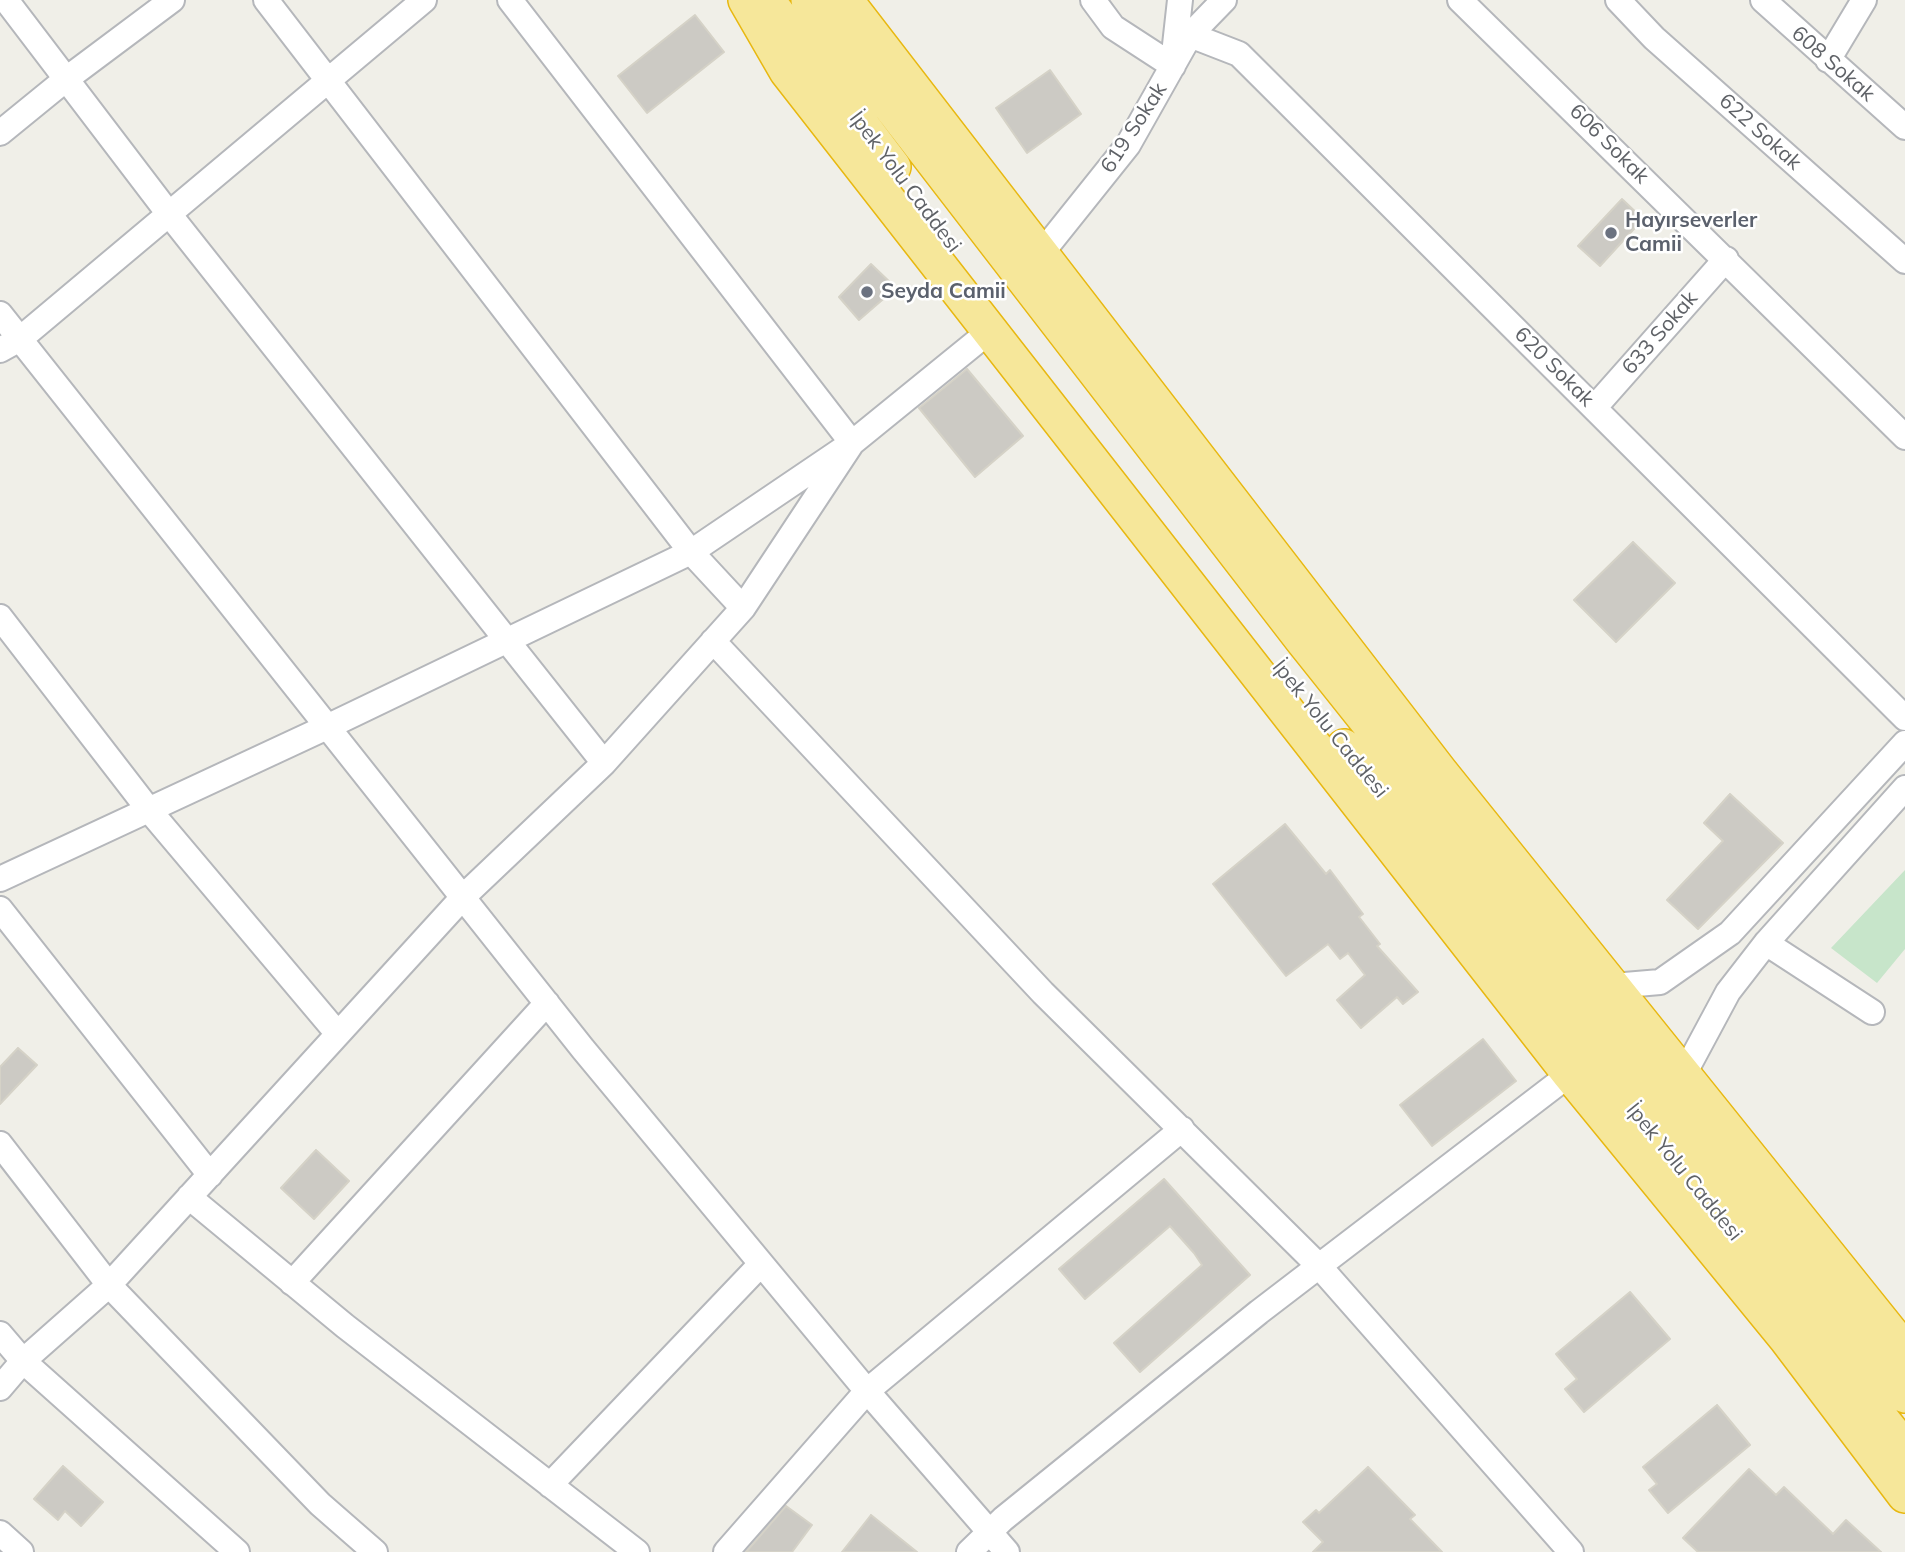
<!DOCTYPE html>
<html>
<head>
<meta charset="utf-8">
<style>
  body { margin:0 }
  canvas { display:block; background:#f0efe8 }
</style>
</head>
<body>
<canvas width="1905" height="1552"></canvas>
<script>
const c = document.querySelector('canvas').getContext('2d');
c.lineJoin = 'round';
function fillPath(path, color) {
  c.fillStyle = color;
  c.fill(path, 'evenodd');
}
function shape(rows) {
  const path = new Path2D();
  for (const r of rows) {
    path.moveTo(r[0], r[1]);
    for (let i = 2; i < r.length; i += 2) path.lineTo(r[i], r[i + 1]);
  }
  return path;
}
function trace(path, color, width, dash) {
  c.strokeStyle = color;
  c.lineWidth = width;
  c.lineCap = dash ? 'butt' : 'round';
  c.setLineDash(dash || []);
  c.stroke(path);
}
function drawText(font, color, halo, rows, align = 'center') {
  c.font = font + ' Mulish,sans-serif';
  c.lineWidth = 5;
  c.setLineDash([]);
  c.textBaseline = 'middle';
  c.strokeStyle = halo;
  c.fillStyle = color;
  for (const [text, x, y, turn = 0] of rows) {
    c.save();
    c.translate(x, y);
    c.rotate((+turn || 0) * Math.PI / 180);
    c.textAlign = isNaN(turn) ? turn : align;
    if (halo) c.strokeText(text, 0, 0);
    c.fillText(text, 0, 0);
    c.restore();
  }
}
const green = shape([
  [1905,870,1905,949,1877,983,1831,948]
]);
const building = shape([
  [695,15,724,52,647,113,618,76,695,15],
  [1050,70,1081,114,1027,153,996,108,1050,70],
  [1622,199,1643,219,1600,266,1578,246,1622,199],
  [871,264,896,288,859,320,839,297,871,264],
  [967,369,1023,436,975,477,919,408,967,369],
  [1633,542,1675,583,1616,642,1574,600,1633,542],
  [1730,794,1783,843,1698,929,1667,900,1723,841,1704,823,1730,794],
  [1285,824,1326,874,1330,870,1363,914,1359,917,1380,944,1377,946,1418,992,1403,1004,1397,997,1361,1028,1337,1000,1365,975,1348,953,1340,959,1328,944,1286,976,1213,884,1285,824],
  [1483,1039,1516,1081,1432,1146,1400,1105,1483,1039],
  [18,1048,37,1065,0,1104,0,1067,18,1048],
  [316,1150,349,1181,314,1219,281,1188,316,1150],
  [1164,1179,1250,1275,1140,1372,1114,1343,1202,1265,1194,1253,1170,1226,1085,1299,1059,1269,1164,1179],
  [1630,1292,1670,1339,1584,1412,1565,1389,1577,1379,1556,1354,1630,1292],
  [1717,1405,1750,1445,1668,1513,1649,1490,1657,1484,1643,1467,1717,1405],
  [63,1466,103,1502,81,1526,65,1511,58,1520,34,1499,63,1466],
  [1368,1467,1415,1515,1410,1519,1442,1552,1313,1552,1323,1542,1303,1522,1316,1510,1319,1513,1368,1467],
  [1749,1469,1776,1495,1784,1487,1833,1534,1846,1520,1881,1552,1698,1552,1683,1538,1749,1469],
  [786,1506,812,1525,792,1552,746,1552,786,1506],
  [871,1515,917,1552,842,1552,871,1515]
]);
const minor = shape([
  [6,0,169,214,604,763],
  [266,0,691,552,743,608],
  [1093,0,1113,27,1173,66],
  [1460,0,1905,437],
  [1618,0,1654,38,1905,261],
  [1763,0,1905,127],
  [1190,35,1239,54,1905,718],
  [1174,54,1180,0],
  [1828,60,1864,0],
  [0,133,65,80,172,0],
  [1040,255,1128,145,1190,35,1224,0],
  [0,314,583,1049,867,1391,1007,1552],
  [0,350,20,339,424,0],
  [1595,407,1726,259],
  [0,617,149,810,338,1034],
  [713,641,1043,993,1319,1266,1571,1552],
  [0,879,329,726,691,552,852,443,510,0],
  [0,909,210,1175],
  [1766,943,1872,1012],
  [1613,986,1660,982,1730,933,1905,743],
  [1684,1074,1728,992,1766,943,1905,788],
  [0,1144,109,1285,320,1504,375,1552],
  [189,1197,345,1326,637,1552],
  [292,1283,547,1003],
  [0,1334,23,1361,237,1552],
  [0,1388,23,1361,109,1285,464,896,604,763,743,608,852,443,991,330],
  [550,1485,761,1264],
  [0,1533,21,1552],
  [726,1552,867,1391,1182,1129],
  [969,1552,1003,1519,1259,1312,1570,1074]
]);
const highway = shape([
  [746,0,787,71,1570,1074,1787,1339,1905,1495],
  [809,0,1302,639,1905,1395],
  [845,0,1440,772,1905,1351],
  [775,11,893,167],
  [1344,747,1905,1449]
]);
const markers = [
  [1611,233,7,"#6b7280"],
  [867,292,7,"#6b7280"]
];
const streetNames = [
  ["608 Sokak",1833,64,41],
  ["619 Sokak",1134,128,-57],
  ["622 Sokak",1760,132,42],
  ["606 Sokak",1609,144,45],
  ["İpek Yolu Caddesi",905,182,53],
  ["633 Sokak",1660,333,-49],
  ["620 Sokak",1554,367,45],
  ["İpek Yolu Caddesi",1330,729,51],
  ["İpek Yolu Caddesi",1684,1172,51]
];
const worshipNames = [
  ["Hayırseverler",1625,221],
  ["Camii",1625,245],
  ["Seyda Camii",881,292]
];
fillPath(green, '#c7e5ca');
fillPath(building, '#cccac4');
trace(building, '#d5d2c7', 2);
trace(minor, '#b5b7bb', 28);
trace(highway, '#e8b811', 38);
trace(minor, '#fff', 24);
trace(highway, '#f6e79a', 35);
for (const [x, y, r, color] of markers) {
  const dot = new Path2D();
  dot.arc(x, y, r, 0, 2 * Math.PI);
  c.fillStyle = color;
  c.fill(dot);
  trace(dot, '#fff', 2.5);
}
drawText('21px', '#5f6267', '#fff', streetNames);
drawText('bold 21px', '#5b616d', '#fff', worshipNames, 'left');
</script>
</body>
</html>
